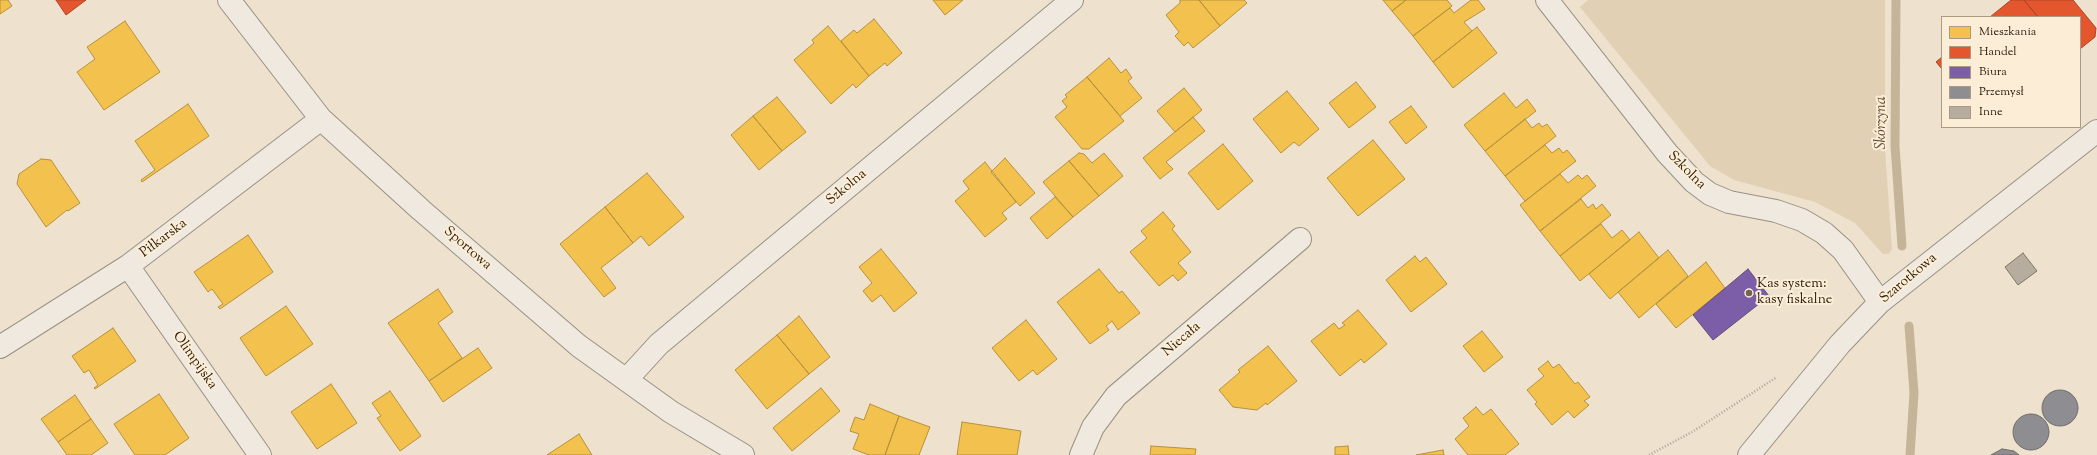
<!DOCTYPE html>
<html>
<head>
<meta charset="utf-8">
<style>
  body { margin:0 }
  #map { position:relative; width:2097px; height:455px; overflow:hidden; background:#eee1cd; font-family:"Sorts Mill Goudy",serif }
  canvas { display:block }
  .legend { position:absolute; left:1941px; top:16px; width:140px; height:112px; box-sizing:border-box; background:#fcedd6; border:1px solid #aa9b86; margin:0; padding:5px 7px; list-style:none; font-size:12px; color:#2e200e }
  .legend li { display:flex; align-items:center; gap:8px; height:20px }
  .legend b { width:20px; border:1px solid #aa9b86 }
</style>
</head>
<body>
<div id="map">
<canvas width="2097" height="455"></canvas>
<ul class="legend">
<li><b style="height:11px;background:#f2c14e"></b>Mieszkania</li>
<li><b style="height:11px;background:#e4572e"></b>Handel</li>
<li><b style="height:11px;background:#7b5ea7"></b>Biura</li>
<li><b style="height:11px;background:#8d8d92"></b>Przemysł</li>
<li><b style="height:11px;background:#b7ad9f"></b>Inne</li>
</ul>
</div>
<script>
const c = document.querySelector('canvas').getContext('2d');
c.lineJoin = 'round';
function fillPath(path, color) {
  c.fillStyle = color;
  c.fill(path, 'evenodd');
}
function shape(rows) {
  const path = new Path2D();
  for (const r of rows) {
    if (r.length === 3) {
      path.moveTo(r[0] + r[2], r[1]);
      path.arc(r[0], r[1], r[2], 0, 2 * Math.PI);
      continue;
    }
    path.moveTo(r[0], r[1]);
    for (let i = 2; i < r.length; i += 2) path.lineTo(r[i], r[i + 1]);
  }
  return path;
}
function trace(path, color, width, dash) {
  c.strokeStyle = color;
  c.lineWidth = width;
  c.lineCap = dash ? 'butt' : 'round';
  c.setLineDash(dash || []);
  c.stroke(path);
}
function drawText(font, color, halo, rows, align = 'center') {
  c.font = font + ' "Sorts Mill Goudy",serif';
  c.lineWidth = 4;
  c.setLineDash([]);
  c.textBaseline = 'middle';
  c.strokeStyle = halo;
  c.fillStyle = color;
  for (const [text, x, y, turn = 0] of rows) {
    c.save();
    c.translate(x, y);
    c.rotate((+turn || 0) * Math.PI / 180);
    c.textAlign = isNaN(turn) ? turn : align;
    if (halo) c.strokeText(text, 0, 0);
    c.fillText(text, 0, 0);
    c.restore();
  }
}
const green = shape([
  [1588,0,1885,0,1885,149,1892,249,1889,254,1883,254,1855,223,1815,202,1734,180,1710,166,1580,7]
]);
const homes = shape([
  [0,0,8,0,12,6,0,14,0,0],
  [933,0,963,0,945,15,933,0],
  [1180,0,1199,0,1220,26,1193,48,1188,42,1184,46,1175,36,1179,32,1166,15,1180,3,1180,0],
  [1199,0,1244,0,1247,3,1220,26,1199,0],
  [1383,0,1406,0,1392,11,1383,0],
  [1406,0,1447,0,1452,6,1413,36,1392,11,1406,0],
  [1471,0,1478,0,1485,9,1464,22,1472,31,1433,62,1413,36,1450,8,1454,13,1471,0],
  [874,19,902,53,887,66,885,63,869,76,841,41,854,30,857,33,874,19],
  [125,21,160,72,104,110,77,72,95,59,87,47,125,21],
  [828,26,869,76,856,88,853,84,831,104,794,60,814,43,812,40,828,26],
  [1477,27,1497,53,1453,88,1433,62,1477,27],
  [1109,58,1121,73,1126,69,1132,78,1128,81,1142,98,1120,116,1087,77,1109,58],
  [1087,77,1124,121,1089,149,1082,149,1055,117,1067,107,1062,101,1067,97,1065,95,1087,77],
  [1356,82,1376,107,1349,128,1329,103,1356,82],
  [1184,88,1202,110,1175,132,1157,111,1184,88],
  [1287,91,1319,129,1299,146,1294,142,1281,153,1253,119,1287,91],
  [1504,93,1516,108,1527,99,1536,111,1485,151,1464,125,1504,93],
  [777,97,806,132,782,151,753,116,777,97],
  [188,104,209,136,142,182,141,180,155,170,135,141,188,104],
  [1411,106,1427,127,1406,144,1389,122,1411,106],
  [753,116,782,151,759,170,731,135,753,116],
  [1193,117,1205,131,1166,162,1173,169,1160,179,1143,158,1193,117],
  [1525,119,1532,128,1539,123,1542,127,1547,124,1556,136,1505,176,1485,151,1525,119],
  [1373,140,1405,179,1358,216,1327,178,1373,140],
  [1223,144,1253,181,1218,210,1188,173,1223,144],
  [1545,145,1552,153,1559,148,1563,153,1567,150,1576,161,1525,201,1505,176,1545,145],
  [1079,153,1084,154,1092,163,1104,153,1123,176,1099,196,1069,161,1079,153],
  [1005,158,1035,193,1020,206,991,172,1005,158],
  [41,159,51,160,80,203,68,211,67,210,46,227,17,184,19,174,41,159],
  [1069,161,1099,196,1073,217,1043,182,1069,161],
  [985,162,1016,202,1002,213,1007,219,985,237,955,201,969,189,963,181,985,162],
  [647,173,684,217,649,246,641,236,633,243,605,207,647,173],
  [1560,174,1568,183,1578,175,1582,179,1587,175,1596,186,1540,231,1520,205,1560,174],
  [1055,197,1073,217,1047,239,1030,218,1055,197],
  [1581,199,1588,208,1593,204,1596,209,1602,204,1611,215,1560,256,1540,231,1581,199],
  [605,207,633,243,601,268,616,288,604,297,560,244,605,207],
  [1163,212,1175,226,1172,229,1191,252,1178,263,1187,273,1178,281,1173,275,1159,286,1130,252,1147,238,1141,231,1163,212],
  [1601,224,1612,238,1622,230,1630,240,1580,281,1560,256,1601,224],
  [1639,232,1659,258,1610,299,1589,274,1639,232],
  [248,235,273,272,220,309,218,307,223,304,212,289,208,292,194,272,248,235],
  [881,249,917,293,894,312,881,295,872,302,863,291,872,283,859,267,881,249],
  [1668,250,1688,276,1639,318,1618,292,1668,250],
  [1415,256,1420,262,1426,257,1447,284,1411,312,1386,280,1415,256],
  [1706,262,1725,288,1676,328,1656,304,1706,262],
  [1099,269,1119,293,1122,291,1140,313,1118,330,1112,321,1106,326,1109,330,1090,344,1057,302,1099,269],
  [438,289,453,312,438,323,462,358,429,381,388,323,438,289],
  [286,306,313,344,266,376,240,338,286,306],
  [1358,310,1387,344,1364,363,1361,359,1340,376,1311,341,1334,323,1339,329,1345,325,1342,323,1358,310],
  [799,316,830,357,809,374,777,335,799,316],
  [1026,320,1057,359,1037,375,1033,370,1019,381,992,348,1026,320],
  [113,328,136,361,95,389,94,388,98,385,89,370,84,373,72,356,113,328],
  [1482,331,1503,357,1484,372,1463,346,1482,331],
  [777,335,809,374,767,409,735,370,777,335],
  [1268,346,1297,381,1267,405,1266,403,1257,410,1233,407,1219,390,1240,372,1238,370,1268,346],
  [478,348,492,368,443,402,429,381,478,348],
  [1548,361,1553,368,1559,364,1575,384,1578,382,1590,397,1584,401,1589,405,1574,418,1568,411,1552,425,1535,404,1537,402,1527,390,1544,376,1538,369,1548,361],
  [331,384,357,423,317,449,291,412,331,384],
  [821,388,840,411,792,451,773,428,821,388],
  [390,391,421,436,400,451,377,418,381,416,372,403,390,391],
  [159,394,189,438,165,455,135,455,114,424,159,394],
  [75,395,91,419,58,442,41,419,75,395],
  [870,404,899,416,885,455,869,455,853,449,859,434,850,431,855,417,864,420,870,404],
  [1476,407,1483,415,1491,409,1519,444,1505,455,1468,455,1455,439,1469,426,1463,418,1476,407],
  [899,416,930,427,919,455,885,455,899,416],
  [91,419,108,443,91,455,67,455,58,442,91,419],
  [962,422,1021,431,1017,455,957,455,962,422],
  [579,434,592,455,547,455,579,434],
  [1151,446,1196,449,1195,455,1150,455,1151,446],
  [1348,446,1349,455,1335,455,1335,447,1348,446],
  [1443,450,1444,455,1416,455,1443,450]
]);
const shops = shape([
  [56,0,86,0,66,15,56,0],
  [2011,0,2024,0,2038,17,1990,17,2011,0],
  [2024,0,2073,0,2096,28,2095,37,2080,49,2080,17,2038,17,2024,0],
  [1942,57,1942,69,1936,62,1942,57]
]);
const offices = shape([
  [1748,269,1769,296,1713,340,1693,315,1748,269]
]);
const industry = shape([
  [2060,408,18],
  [2031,432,18],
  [2002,449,2014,451,2019,455,1991,455,2002,449]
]);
const stream = shape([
  [1896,0,1895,146,1902,246],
  [1909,326,1914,393,1910,455]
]);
const building = shape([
  [2023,253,2037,271,2018,285,2005,267,2023,253]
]);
const path = shape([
  [1649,455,1692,432,1777,377]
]);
const minor = shape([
  [229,0,321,119,421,210,579,346,671,412,743,455],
  [1547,0,1667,153,1694,182,1710,194,1729,202,1776,211,1802,220,1824,233,1843,250,1880,302],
  [128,266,260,455],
  [0,347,128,266,321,119],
  [626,380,659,344,1072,0],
  [1081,455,1093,427,1116,396,1300,239],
  [1749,455,1840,344,1880,302,2097,131]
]);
const markers = [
  [1749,293,4,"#716451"]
];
const streetNames = [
  ["Szkolna",1686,171,45],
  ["Szkolna",847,188,-40],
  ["Piłkarska",164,239,-37],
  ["Sportowa",467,249,41],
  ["Szarotkowa",1909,279,-40],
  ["Niecała",1182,340,-40],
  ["Olimpijska",194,361,55]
];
const poiNames = [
  ["Kas system:",1757,285],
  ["kasy fiskalne",1757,301]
];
const waterNames = [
  ["Skórzyna",1882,123,-90]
];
fillPath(green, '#e2d0b5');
fillPath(homes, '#f2c14e');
trace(homes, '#b7913b', 1);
fillPath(shops, '#e4572e');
trace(shops, '#ad4624', 1);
fillPath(offices, '#7b5ea7');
trace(offices, '#644b79', 1);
fillPath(industry, '#8d8d92');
trace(industry, '#706c6a', 1);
trace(stream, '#c6b499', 9);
fillPath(building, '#b7ad9f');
trace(building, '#7f7669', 1);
trace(minor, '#999183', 24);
trace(path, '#aaa49b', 2.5, [1, 2]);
trace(minor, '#f0e9df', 22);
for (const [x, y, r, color] of markers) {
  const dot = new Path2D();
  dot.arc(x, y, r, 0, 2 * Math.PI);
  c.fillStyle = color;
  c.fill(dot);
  trace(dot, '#fcedd6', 1.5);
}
drawText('14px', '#2e200e', '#fcedd6', streetNames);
drawText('14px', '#2e200e', '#fcedd6', poiNames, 'left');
drawText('italic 15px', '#5d4d37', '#fcedd6', waterNames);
</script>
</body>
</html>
